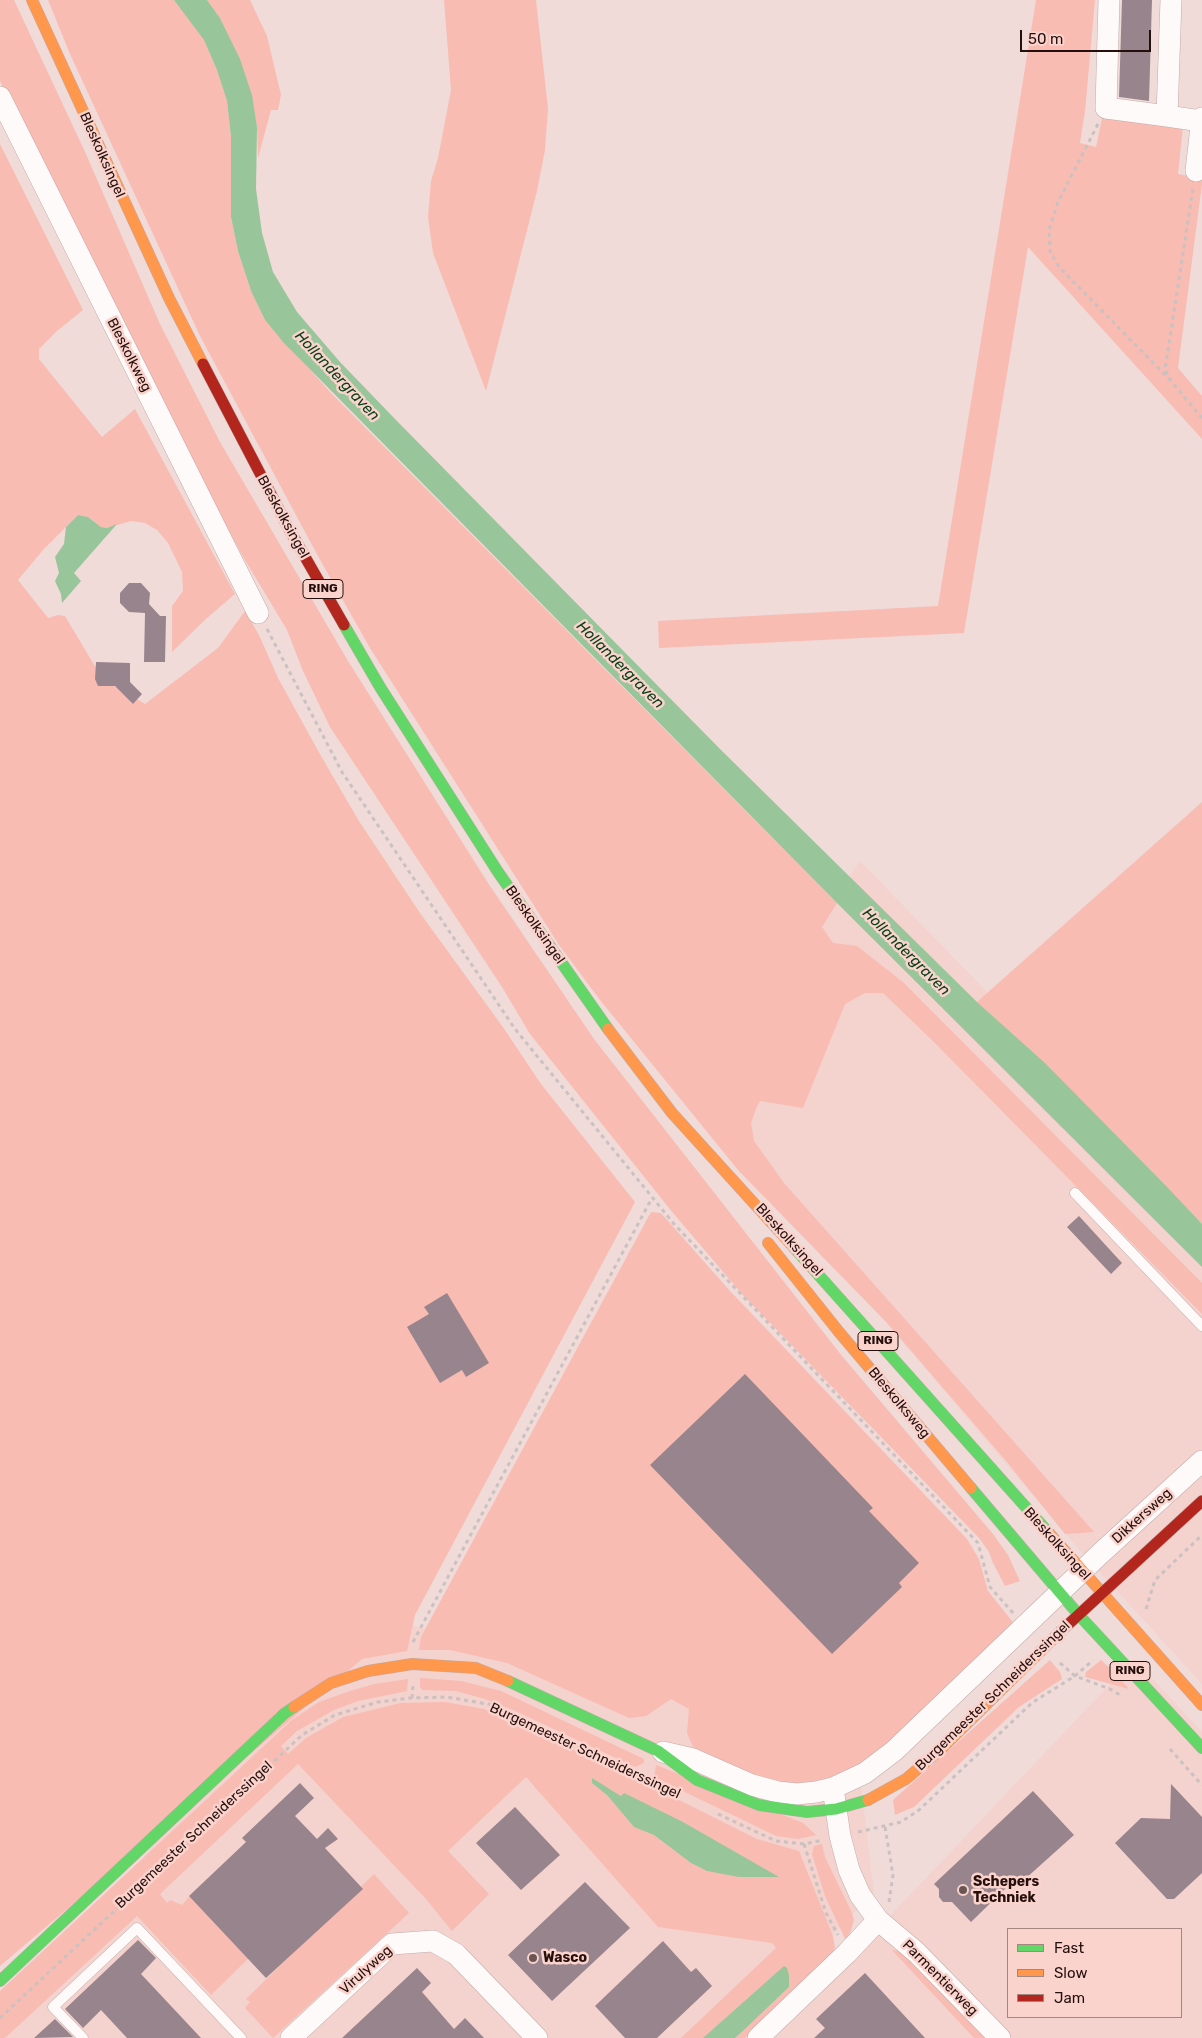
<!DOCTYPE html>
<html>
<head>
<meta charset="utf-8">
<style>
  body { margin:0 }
  #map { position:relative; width:1202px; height:2038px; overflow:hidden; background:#f0dbd8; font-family:Rubik,sans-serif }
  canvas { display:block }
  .legend { position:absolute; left:1007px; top:1928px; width:175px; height:90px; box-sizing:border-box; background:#fad3cd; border:1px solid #a58580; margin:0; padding:6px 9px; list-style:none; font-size:15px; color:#250f0c }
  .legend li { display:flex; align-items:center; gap:10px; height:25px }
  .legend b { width:25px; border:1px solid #a58580 }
  .scale { position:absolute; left:1020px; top:30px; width:131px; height:22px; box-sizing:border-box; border:2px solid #250f0c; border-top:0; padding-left:6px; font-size:15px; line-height:18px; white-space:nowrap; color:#250f0c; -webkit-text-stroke:4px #fad3cd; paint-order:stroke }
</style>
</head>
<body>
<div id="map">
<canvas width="1202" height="2038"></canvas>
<ul class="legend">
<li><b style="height:6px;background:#63d668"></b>Fast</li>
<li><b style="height:6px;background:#ff974d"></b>Slow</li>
<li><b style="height:6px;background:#b3261e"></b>Jam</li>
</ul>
<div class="scale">50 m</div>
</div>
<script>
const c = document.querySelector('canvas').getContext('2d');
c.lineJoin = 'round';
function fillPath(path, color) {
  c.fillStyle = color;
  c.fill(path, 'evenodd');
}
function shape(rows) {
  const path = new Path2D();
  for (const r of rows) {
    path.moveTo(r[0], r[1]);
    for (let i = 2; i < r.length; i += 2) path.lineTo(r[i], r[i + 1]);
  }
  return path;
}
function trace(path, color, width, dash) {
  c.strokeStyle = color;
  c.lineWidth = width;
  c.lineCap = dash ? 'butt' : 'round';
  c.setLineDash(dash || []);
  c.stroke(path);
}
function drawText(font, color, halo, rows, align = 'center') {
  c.font = font + ' Rubik,sans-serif';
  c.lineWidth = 5;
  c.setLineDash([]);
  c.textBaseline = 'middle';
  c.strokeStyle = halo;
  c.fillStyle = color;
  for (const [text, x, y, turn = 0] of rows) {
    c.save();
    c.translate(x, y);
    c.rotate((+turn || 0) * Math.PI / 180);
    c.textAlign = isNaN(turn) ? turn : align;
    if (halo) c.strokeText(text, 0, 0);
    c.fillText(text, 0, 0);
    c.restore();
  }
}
const built = shape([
  [860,861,1202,1214,1202,1684,1077,1547,695,1098],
  [340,1611,601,1664,857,1753,874,1892,733,2038,0,2038],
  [1134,1659,1202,1732,1202,2038,774,2038],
  [1008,1929,1181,1929,1181,2017,1008,2017]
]);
const green = shape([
  [0,0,14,0,86,154,160,324,220,442,348,661,488,883,594,1039,842,1356,993,1534,1008,1555,1020,1581,1005,1586,993,1563,989,1552,979,1538,742,1294,673,1213,530,1034,502,987,330,727,303,671,287,630,242,555,130,350,0,81],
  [48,0,174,0,180,7,204,40,217,70,227,101,231,137,231,217,238,251,251,291,265,320,332,394,837,903,822,927,833,943,857,946,904,983,1202,1283,1202,1314,933,1041,883,993,865,993,845,1004,803,1108,760,1101,757,1106,751,1123,754,1141,784,1183,1094,1532,1065,1534,1007,1462,888,1324,738,1170,600,1000,559,945,370,648,319,558,200,336,70,54],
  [207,0,250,0,267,36,281,95,278,110,271,110,258,158,257,127,251,95,240,60,220,18],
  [444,0,536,0,548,109,545,150,537,191,486,391,433,253,428,217,431,181,438,158,451,90],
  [1036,0,1095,0,1085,111,1080,143,1096,147,1103,114,1183,126,1178,174,1202,179,1202,184,1178,368,1202,396,1202,439,1028,247,964,633,659,648,658,621,938,606],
  [0,144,83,310,57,331,39,349,39,359,102,437,135,409,235,594,207,618,172,652,172,606,183,591,182,572,168,543,157,530,145,523,131,521,107,528,101,527,88,517,78,515,43,550,18,580,48,618,58,615,65,616,96,668,111,685,125,691,145,704,218,648,245,611,259,635,278,678,321,756,359,821,420,913,505,1030,541,1084,635,1202,415,1615,407,1651,362,1659,0,1966],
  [1202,802,1202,1224,1045,1063,977,1002],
  [651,1212,661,1213,730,1291,967,1539,979,1559,988,1591,1016,1626,871,1763,820,1782,770,1785,695,1751,687,1733,689,1709,671,1699,646,1716,629,1718,507,1663,450,1650,419,1650,421,1637,429,1622],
  [1050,1660,1060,1672,1062,1679,1019,1707,914,1807,895,1815,893,1800],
  [1101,1660,1112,1670,1129,1689,1085,1677,1086,1672],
  [420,1678,461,1681,501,1691,644,1759,644,1763,635,1767,513,1710,485,1699,456,1691,423,1690,420,1687],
  [408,1679,407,1691,358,1701,334,1710,297,1731,281,1746,288,1754,306,1738,343,1717,401,1703,445,1702,484,1709,637,1779,757,1839,799,1851,833,1936,835,1948,831,1955,745,2038,735,2038,789,1987,789,1975,784,1966,703,2038,681,2038,776,1948,772,1943,658,1927,526,1777,448,1851,489,1894,452,1931,426,1899,298,1764,160,1894,167,1903,170,1900,182,1905,191,1895,250,1957,211,1995,137,1916,5,2038,0,2038,0,1991,292,1720,319,1702,350,1691,374,1684],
  [592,1778,621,1796,683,1822,778,1877,707,1871,691,1863,654,1835,634,1827,607,1795,593,1783],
  [656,1765,803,1823,816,1835,798,1839,776,1836,654,1777],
  [822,1844,825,1857,852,1913,854,1920,847,1943,825,1896,812,1854,814,1846],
  [374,1874,409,1913,273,2038,245,2008,250,2002,246,1999],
  [892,1950,906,1953,995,2038,974,2038]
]);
const water = shape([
  [174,0,207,0,220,18,240,59,252,95,257,127,256,189,262,233,273,272,297,312,340,362,395,419,721,750,977,1002,1045,1063,1168,1188,1202,1224,1202,1267,837,903,284,343,265,320,251,291,238,251,231,217,231,137,227,101,217,70,204,40],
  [78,515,88,517,101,527,107,528,117,524,74,573,81,581,62,603,61,594,55,581,59,573,55,557,64,544,66,527],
  [592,1778,621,1796,624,1793,683,1822,779,1877,739,1877,707,1871,691,1863,654,1835,634,1827,607,1795,592,1783],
  [784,1966,787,1968,789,1975,789,1987,746,2028,735,2038,703,2038]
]);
const building = shape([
  [1122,0,1152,0,1149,101,1119,97],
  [129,583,141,583,150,593,149,604,160,616,166,616,165,662,144,662,145,613,129,612,120,603,120,593],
  [96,662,130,663,130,682,142,694,133,704,115,686,98,686,95,679],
  [1079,1216,1122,1263,1111,1274,1067,1227],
  [447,1293,489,1363,466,1377,462,1370,440,1383,407,1327,429,1314,424,1307],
  [745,1374,873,1508,869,1511,919,1563,899,1583,902,1587,832,1654,650,1465],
  [300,1783,314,1798,295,1816,317,1839,328,1828,338,1839,325,1848,363,1889,266,1978,189,1896,246,1842,242,1838],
  [1171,1784,1202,1817,1202,1873,1174,1899,1167,1899,1115,1843,1141,1818,1170,1819],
  [1033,1791,1074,1835,1015,1888,1011,1883,971,1922,952,1902,943,1902,939,1897,939,1889,934,1884],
  [515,1807,560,1855,521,1890,476,1843],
  [585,1882,630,1928,552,2001,508,1955],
  [138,1940,156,1958,141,1974,201,2038,127,2038,101,2010,83,2028,65,2009],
  [663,1941,691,1972,696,1968,712,1986,657,2038,625,2038,595,2006],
  [417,1968,431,1983,422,1992,454,2029,465,2018,484,2038,342,2038],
  [865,1973,925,2038,814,2038,825,2028,816,2019],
  [55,2019,73,2037,34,2038]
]);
const path = shape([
  [1098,124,1058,202,1049,230,1050,251,1059,267,1171,381],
  [1193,189,1165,369,1171,381,1202,418],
  [267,629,342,772,515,1029,674,1224,978,1543,990,1587,1013,1613],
  [1146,1609,1155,1580,1202,1535],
  [413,1642,652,1198],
  [1060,1663,1075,1676,1110,1689,1122,1696],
  [412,1698,413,1686],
  [1170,1749,1202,1785],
  [718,1814,776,1841,804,1844,823,1840],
  [885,1827,893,1875,889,1902],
  [858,1832,901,1822,919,1810,1033,1702,1075,1676,1093,1660],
  [804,1844,826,1913,838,1935],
  [0,2018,302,1735,335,1715,378,1702,410,1698,447,1697,493,1705,676,1794]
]);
const lane = shape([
  [1075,1193,1202,1326],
  [83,2038,53,2007,137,1928,241,2038]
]);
const street = shape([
  [1109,0,1106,108,1167,116],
  [1171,0,1167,116,1201,121],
  [0,97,258,613],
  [1196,171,1202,118],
  [663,1752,693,1759,752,1785,778,1792,797,1794,816,1792,833,1788,865,1773,894,1751,1101,1553,1202,1461],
  [834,1795,840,1836,849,1870,860,1895,878,1920,916,1952,1000,2038],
  [291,2038,392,1944,433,1941,456,1954,537,2038],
  [758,2038,847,1953,878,1920]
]);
const fast = shape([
  [344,625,380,687,498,872,608,1029],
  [790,1243,1048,1532],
  [971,1488,1078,1614,1202,1748],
  [508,1681,658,1751,697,1780,759,1805,807,1812,836,1809,868,1800],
  [0,1981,285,1713,294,1707]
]);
const slow = shape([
  [32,0,169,298,203,364],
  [608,1029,672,1113,790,1243],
  [768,1243,839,1332,971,1488],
  [1048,1532,1202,1705],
  [294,1707,331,1683,368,1671,412,1664,476,1668,508,1681],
  [868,1800,906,1779,941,1749,1061,1631]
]);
const jam = shape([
  [203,364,289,529,344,625],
  [1061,1631,1202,1501]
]);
const markers = [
  [963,1890,5,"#6c5653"],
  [533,1958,5,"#6c5653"]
];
const shields = [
  [323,589,40],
  [878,1341,40],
  [1130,1671,40]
];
const shieldNames = [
  ["RING",323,589],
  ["RING",878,1341],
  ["RING",1130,1671]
];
const streetNames = [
  ["Bleskolksingel",102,155,66],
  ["Bleskolkweg",129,355,63],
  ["Bleskolksingel",283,517,61],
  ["Bleskolksingel",535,925,55],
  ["Bleskolksingel",789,1240,48],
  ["Bleskolksweg",899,1403,50],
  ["Dikkersweg",1142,1516,-42],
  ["Bleskolksingel",1057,1544,48],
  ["Burgemeester Schneiderssingel",993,1696,-44],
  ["Burgemeester Schneiderssingel",585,1751,25],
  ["Burgemeester Schneiderssingel",194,1835,-43],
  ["Virulyweg",366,1970,-42],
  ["Parmentierweg",940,1978,45]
];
const poiNames = [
  ["Schepers",973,1882],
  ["Techniek",973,1898],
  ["Wasco",543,1958]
];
const waterNames = [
  ["Hollandergraven",337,376,47],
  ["Hollandergraven",620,665,45],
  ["Hollandergraven",906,952,45]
];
fillPath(built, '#f4d2cd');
fillPath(green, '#f8bcb3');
fillPath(water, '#98c59a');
fillPath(building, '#98848d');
trace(lane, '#c1aca9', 11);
trace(street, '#c1aca9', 22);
trace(fast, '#c1aca9', 12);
trace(slow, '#c1aca9', 12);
trace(jam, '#c1aca9', 12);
trace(path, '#cac1c0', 3, [4, 4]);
trace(lane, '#fdfaf9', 10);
trace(street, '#fdfaf9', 21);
trace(fast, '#63d668', 11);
trace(slow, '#ff974d', 11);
trace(jam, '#b3261e', 11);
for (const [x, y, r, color] of markers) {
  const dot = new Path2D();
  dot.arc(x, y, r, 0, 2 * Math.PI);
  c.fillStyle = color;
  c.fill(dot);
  trace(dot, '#fad3cd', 2);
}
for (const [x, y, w] of shields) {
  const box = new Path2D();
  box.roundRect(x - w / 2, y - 9.5, w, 19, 4);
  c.fillStyle = '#fad3cd';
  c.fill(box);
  trace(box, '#250f0c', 1);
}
drawText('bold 12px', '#250f0c', null, shieldNames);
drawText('14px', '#250f0c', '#fad3cd', streetNames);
drawText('bold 14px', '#250f0c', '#fad3cd', poiNames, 'left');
drawText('italic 15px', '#09401a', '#fad3cd', waterNames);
</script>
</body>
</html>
